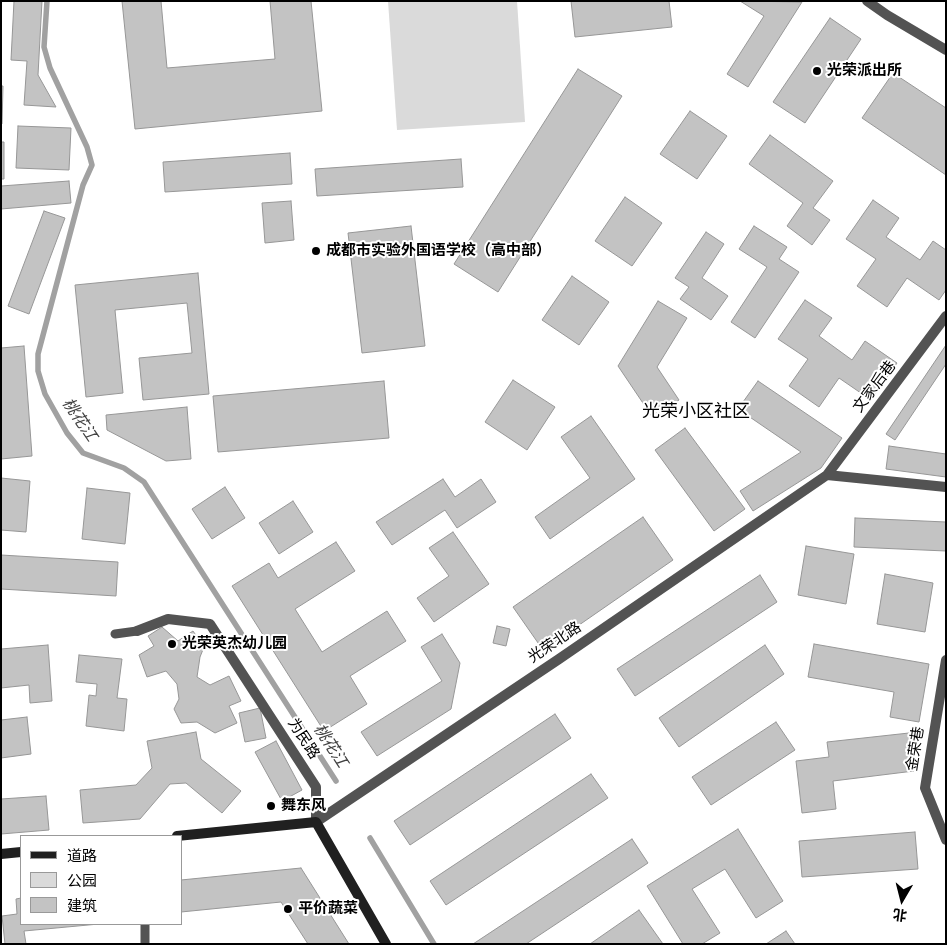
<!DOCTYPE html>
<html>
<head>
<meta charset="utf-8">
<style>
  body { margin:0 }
  #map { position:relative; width:947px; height:945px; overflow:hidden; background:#fff; font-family:"DM Sans","Noto Sans SC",sans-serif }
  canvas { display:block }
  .frame { position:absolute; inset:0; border:2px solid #000; pointer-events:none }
  .legend { position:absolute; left:20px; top:835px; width:162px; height:90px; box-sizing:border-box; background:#fff; border:1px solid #999; margin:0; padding:6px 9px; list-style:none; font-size:15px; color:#000 }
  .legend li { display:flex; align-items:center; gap:10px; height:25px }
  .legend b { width:25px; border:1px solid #999 }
  .north { position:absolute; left:877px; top:875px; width:50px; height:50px; -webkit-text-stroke:4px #fff; paint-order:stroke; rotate:188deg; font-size:14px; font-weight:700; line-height:20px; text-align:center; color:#000 }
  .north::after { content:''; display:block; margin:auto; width:18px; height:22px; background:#000; clip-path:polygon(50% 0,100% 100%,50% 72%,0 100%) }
</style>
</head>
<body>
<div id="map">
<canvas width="947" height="945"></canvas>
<div class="frame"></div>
<ul class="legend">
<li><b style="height:6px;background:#202020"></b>道路</li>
<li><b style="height:14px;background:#dadada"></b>公园</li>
<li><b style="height:14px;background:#c3c3c3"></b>建筑</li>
</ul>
<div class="north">北</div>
</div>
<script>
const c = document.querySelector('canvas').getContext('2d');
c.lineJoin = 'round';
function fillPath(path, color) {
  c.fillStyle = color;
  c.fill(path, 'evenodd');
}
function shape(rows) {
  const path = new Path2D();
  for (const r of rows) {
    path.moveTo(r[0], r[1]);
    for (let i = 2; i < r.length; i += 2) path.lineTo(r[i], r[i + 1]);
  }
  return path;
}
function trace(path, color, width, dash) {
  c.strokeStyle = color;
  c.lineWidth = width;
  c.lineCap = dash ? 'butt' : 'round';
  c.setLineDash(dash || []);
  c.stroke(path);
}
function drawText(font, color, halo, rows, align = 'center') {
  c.font = font + ' "DM Sans","Noto Sans SC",sans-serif';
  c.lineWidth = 4;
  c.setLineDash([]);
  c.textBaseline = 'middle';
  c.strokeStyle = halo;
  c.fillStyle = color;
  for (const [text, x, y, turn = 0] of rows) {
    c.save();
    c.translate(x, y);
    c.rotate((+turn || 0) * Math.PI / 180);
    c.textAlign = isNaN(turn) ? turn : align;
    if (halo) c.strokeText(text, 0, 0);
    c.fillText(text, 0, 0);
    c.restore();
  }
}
const green = shape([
  [388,1,517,1,525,122,397,130]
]);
const stream = shape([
  [47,1,44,47,50,68,87,147,92,165,83,185,38,354,38,371,45,394,67,433,83,453,124,468,144,482,336,781],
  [370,838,434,944]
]);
const building = shape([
  [14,1,42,1,38,75,56,107,24,105,27,61,11,60,14,1],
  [122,1,161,1,167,68,275,59,270,1,311,1,322,111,135,129,122,1],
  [571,1,669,1,672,27,575,37,571,1],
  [740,1,802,2,748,87,727,74,764,16,740,1],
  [830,18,861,39,805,123,773,102,830,18],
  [578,69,622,96,498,292,454,264,578,69],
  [893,73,946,108,946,175,862,118,893,73],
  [1,86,3,86,2,124,1,124,1,86],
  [690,111,727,136,697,179,660,154,690,111],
  [18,126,71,128,69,170,16,168,18,126],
  [770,135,833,181,813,208,830,220,812,245,787,226,803,203,749,164,770,135],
  [1,142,4,142,4,179,1,179,1,142],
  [290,153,292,184,165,192,163,162,290,153],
  [461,159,463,187,317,196,315,169,461,159],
  [69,181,71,203,1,209,1,186,69,181],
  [625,197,662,223,632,266,595,241,625,197],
  [873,200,899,218,886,237,920,260,933,241,946,250,946,290,939,300,907,278,887,307,857,286,876,259,846,239,873,200],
  [291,201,294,240,265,243,262,203,291,201],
  [44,211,65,218,29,314,8,306,44,211],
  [411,226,425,346,362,353,348,233,411,226],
  [754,226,787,247,779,259,799,272,755,338,731,322,767,267,739,249,754,226],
  [706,232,724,244,702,278,728,296,711,320,680,299,689,287,675,278,706,232],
  [198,273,209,394,143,400,139,358,192,353,187,303,115,310,123,393,86,397,75,285,198,273],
  [572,276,609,302,579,345,542,320,572,276],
  [805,300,832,318,819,336,852,360,865,341,897,363,871,400,839,378,819,407,789,386,808,359,778,339,805,300],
  [658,301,687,318,657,367,679,400,653,418,618,366,658,301],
  [946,345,946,364,895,440,886,434,946,345],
  [24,346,32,456,1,459,1,348,24,346],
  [513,380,555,407,527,450,485,422,513,380],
  [384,381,389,438,218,452,213,396,384,381],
  [758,381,842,438,821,468,753,511,740,491,801,452,738,409,758,381],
  [187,407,191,459,166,461,107,430,106,415,187,407],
  [591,416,635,479,550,539,535,517,590,478,561,437,591,416],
  [685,428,745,509,714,531,655,450,685,428],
  [889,446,946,454,946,477,886,469,889,446],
  [1,478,30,481,26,532,1,530,1,478],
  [443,479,455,497,481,479,496,502,457,528,445,510,392,545,376,522,443,479],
  [225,487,245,518,212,539,192,509,225,487],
  [87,488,130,493,125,544,82,539,87,488],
  [293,501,313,532,279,554,259,523,293,501],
  [643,517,673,560,543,650,513,607,643,517],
  [855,518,946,522,946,551,854,547,855,518],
  [453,532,489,584,434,622,417,598,449,576,429,548,453,532],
  [336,542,355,571,295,609,322,652,387,611,406,641,350,676,367,704,324,731,232,586,269,563,278,578,336,542],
  [806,546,854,554,846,604,798,595,806,546],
  [1,555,118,562,116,596,1,589,1,555],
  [885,574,933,583,925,632,877,624,885,574],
  [760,575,777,602,635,696,617,669,760,575],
  [497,626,510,629,506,646,493,643,497,626],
  [162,627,178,641,193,631,204,647,200,657,197,677,210,685,229,676,241,701,229,706,237,723,215,733,197,722,181,723,174,709,179,699,177,684,166,671,147,677,139,655,154,646,148,636,162,627],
  [442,634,460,663,451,709,377,756,361,732,442,681,421,647,442,634],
  [814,644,929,664,919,722,890,717,894,692,808,677,814,644],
  [48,645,52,701,30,703,29,685,1,688,1,649,48,645],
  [765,645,784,674,679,747,659,718,765,645],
  [79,655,122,659,117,698,127,699,124,731,86,726,89,695,96,696,97,684,76,682,79,655],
  [260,708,266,738,245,742,239,713,260,708],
  [555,714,571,738,410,845,394,821,555,714],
  [27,717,31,754,1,758,1,720,27,717],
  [776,722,795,750,711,805,692,777,776,722],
  [196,732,201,759,241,791,222,813,186,783,170,784,140,819,83,823,80,790,136,785,152,768,147,741,196,732],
  [909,733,914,771,833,781,836,809,802,813,796,761,829,757,827,742,909,733],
  [276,741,302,790,282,801,255,752,276,741],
  [591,774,608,798,446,905,430,881,591,774],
  [46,796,49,830,1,834,1,799,46,796],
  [738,829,783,901,756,918,725,869,692,889,720,933,702,944,683,944,647,886,738,829],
  [915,832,918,869,802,877,799,841,915,832],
  [632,839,648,863,526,944,473,944,632,839],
  [301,868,349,944,308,944,281,902,181,912,181,880,301,868],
  [21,898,21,924,99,924,24,931,26,944,5,944,2,916,17,914,16,899,21,898],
  [639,910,663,944,590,944,639,910],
  [786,931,795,944,766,944,786,931]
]);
const lane = shape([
  [115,634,137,631],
  [145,924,145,944]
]);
const street = shape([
  [867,1,887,15,946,50],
  [827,475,946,316],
  [137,631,168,619,210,624,316,787,316,822],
  [946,660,925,788,946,840],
  [316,822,559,659,827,475,946,487]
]);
const secondary = shape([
  [177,836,316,822,386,944],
  [1,854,21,852]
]);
const markers = [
  [817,71,5,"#000"],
  [316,251,5,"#000"],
  [172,644,5,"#000"],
  [271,806,5,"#000"],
  [288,909,5,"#000"]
];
const poiNames = [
  ["光荣派出所",827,71],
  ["成都市实验外国语学校（高中部）",326,251],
  ["光荣英杰幼儿园",182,644],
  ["舞东风",281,806],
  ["平价蔬菜",298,909]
];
const streetNames = [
  ["文家后巷",875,387,-53],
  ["光荣北路",555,643,-34],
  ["为民路",303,739,57],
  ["金荣巷",916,749,-81]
];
const waterNames = [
  ["桃花江",79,420,56],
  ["桃花江",330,746,57]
];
const quarterNames = [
  ["光荣小区社区",696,412]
];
fillPath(green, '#dadada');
trace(stream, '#a1a1a1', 5.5);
fillPath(building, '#c3c3c3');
trace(building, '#979797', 1);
trace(lane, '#535353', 9);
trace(street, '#535353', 10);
trace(secondary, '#202020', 10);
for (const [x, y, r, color] of markers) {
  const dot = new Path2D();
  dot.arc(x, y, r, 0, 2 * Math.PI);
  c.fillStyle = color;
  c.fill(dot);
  trace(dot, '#fff', 2);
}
drawText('bold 15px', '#000', '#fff', poiNames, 'left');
drawText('15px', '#000', '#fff', streetNames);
drawText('italic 16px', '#424242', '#fff', waterNames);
drawText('18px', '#000', '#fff', quarterNames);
</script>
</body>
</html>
